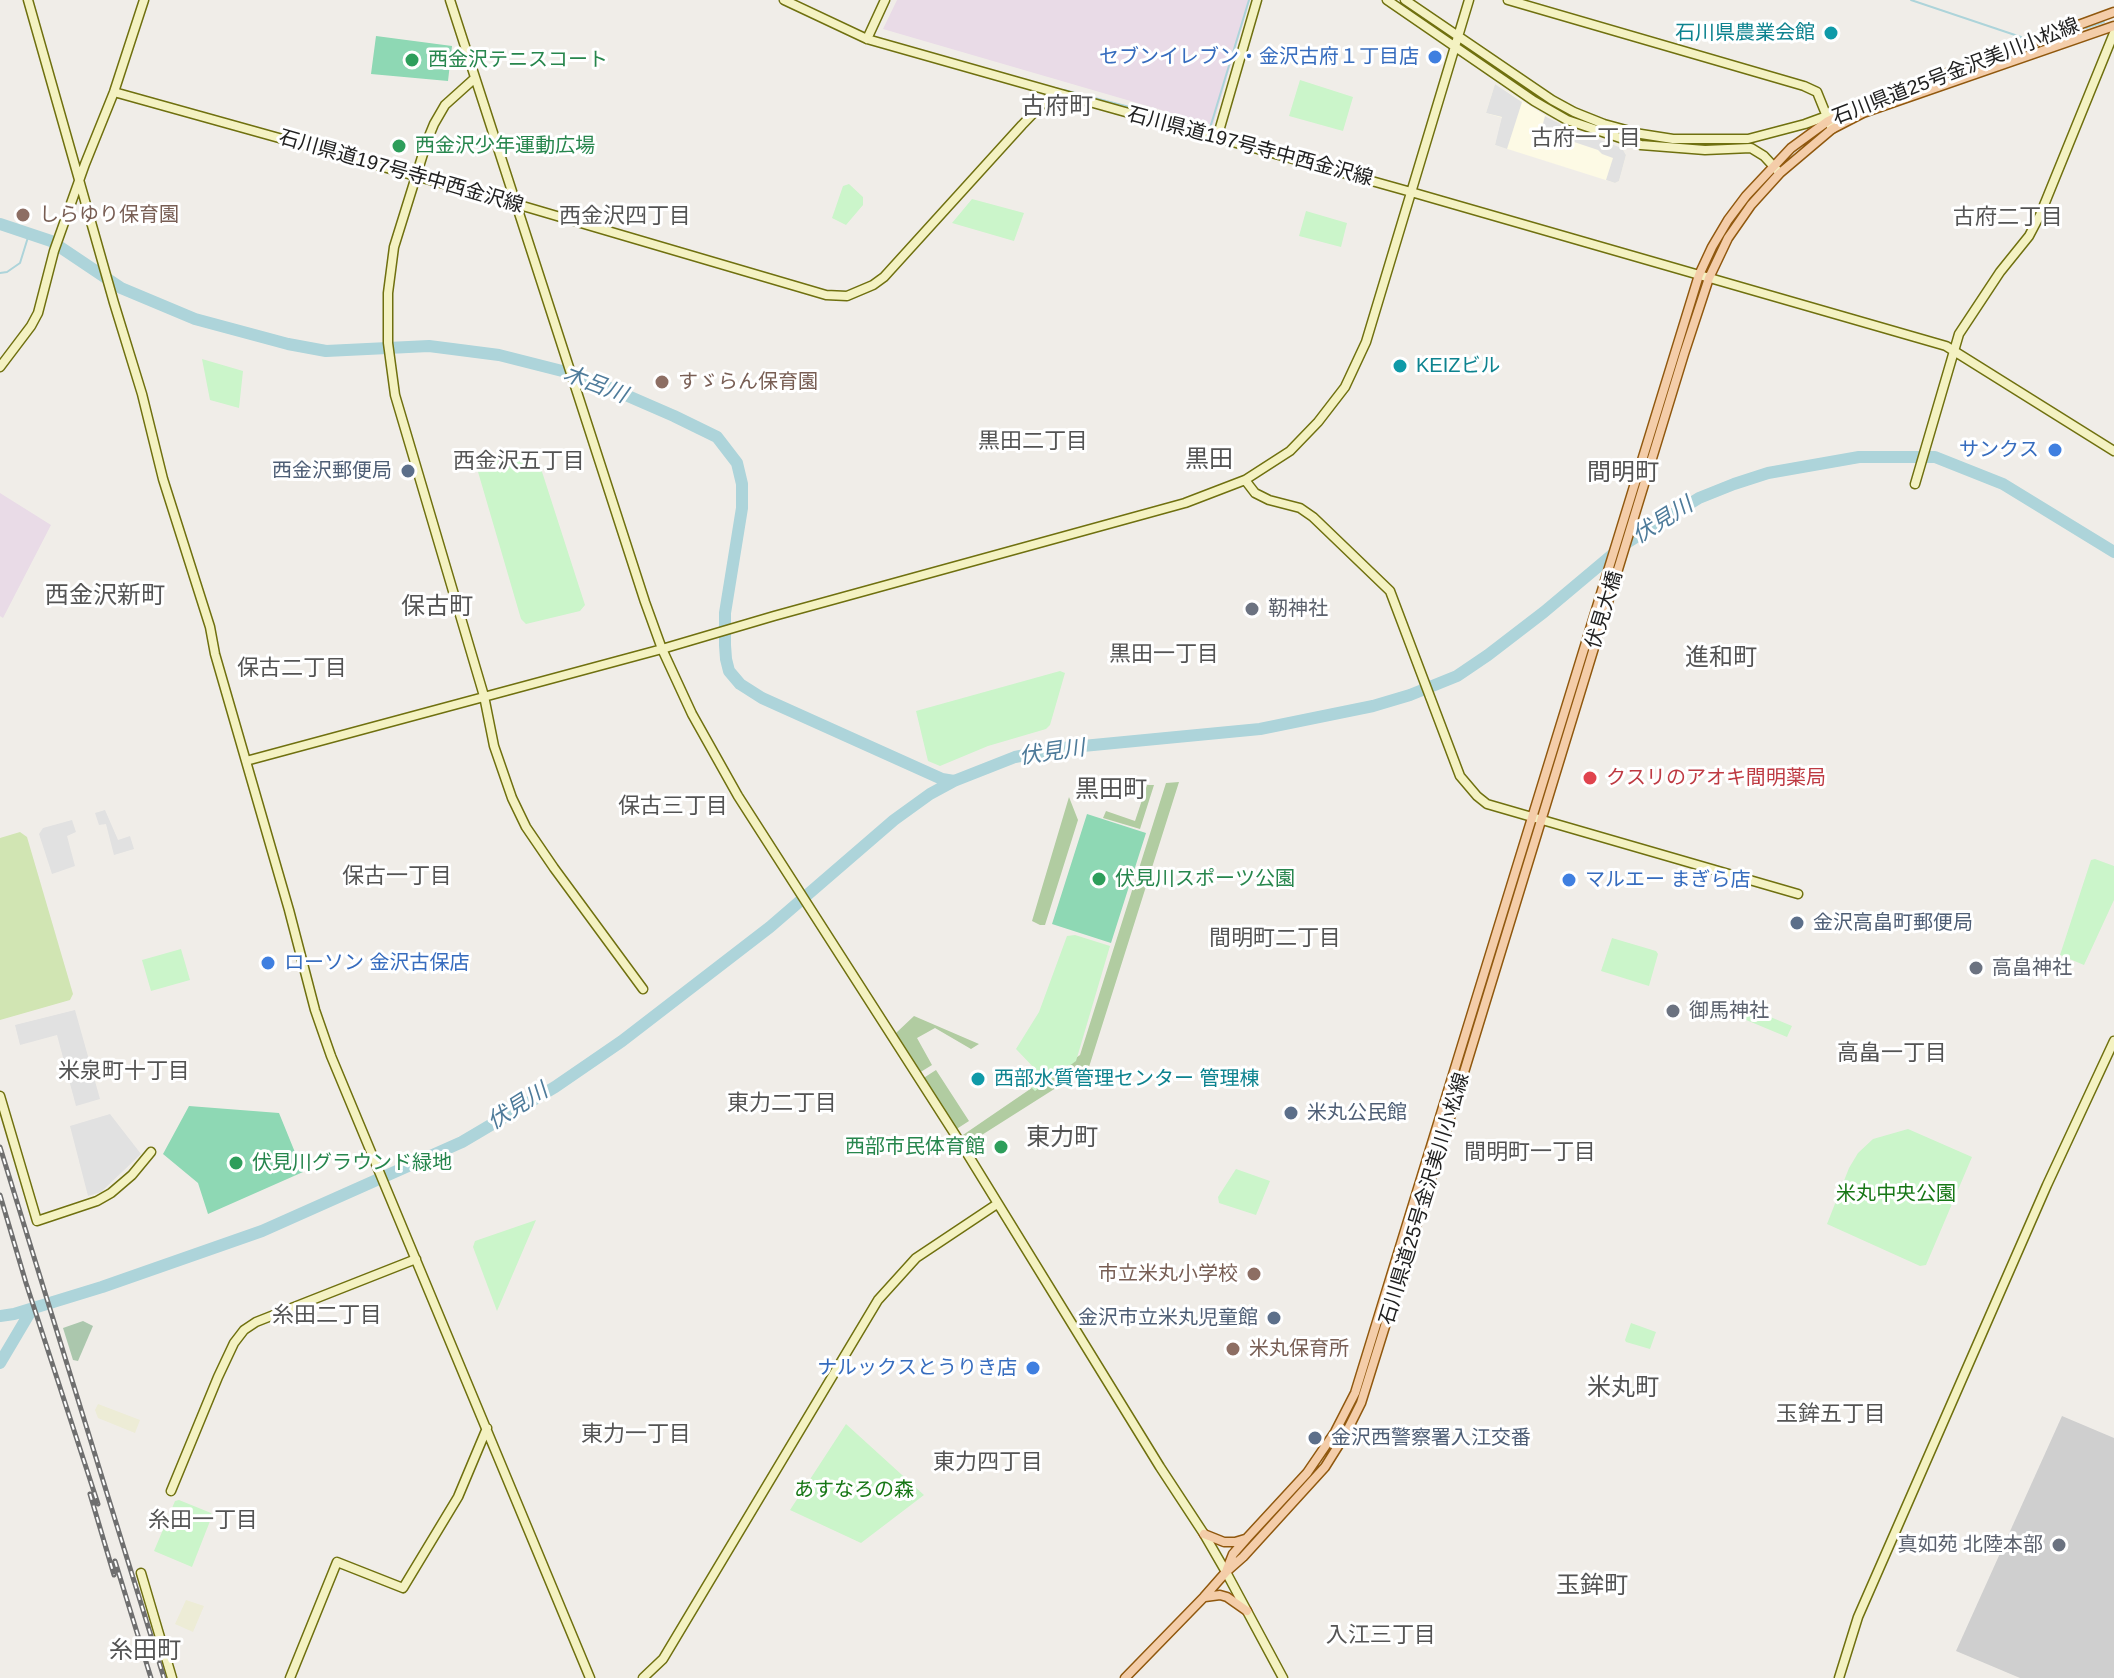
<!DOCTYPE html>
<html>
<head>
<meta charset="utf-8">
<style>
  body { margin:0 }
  canvas { display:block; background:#f0ede8 }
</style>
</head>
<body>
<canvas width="2114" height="1678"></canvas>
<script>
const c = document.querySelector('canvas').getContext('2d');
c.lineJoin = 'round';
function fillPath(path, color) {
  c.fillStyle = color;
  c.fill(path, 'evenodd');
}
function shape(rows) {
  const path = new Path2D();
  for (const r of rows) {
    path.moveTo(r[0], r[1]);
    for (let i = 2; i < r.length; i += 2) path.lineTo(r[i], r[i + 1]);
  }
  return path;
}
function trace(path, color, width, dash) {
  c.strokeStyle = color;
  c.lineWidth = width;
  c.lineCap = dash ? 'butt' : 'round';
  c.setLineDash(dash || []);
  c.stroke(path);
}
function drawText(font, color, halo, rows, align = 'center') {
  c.font = font + ' Arial,"Noto Sans JP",sans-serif';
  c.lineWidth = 6;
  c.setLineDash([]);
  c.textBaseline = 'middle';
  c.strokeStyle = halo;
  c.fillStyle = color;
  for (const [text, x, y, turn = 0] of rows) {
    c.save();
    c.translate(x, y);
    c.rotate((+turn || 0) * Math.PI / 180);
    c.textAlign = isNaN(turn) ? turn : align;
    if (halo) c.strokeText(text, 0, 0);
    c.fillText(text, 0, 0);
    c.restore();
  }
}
const industrial = shape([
  [897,0,1250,0,1213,125,883,29],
  [0,493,51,525,3,618,0,616]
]);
const education = shape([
  [1495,84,1559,124,1593,138,1622,148,1626,155,1619,181,1615,183,1495,145,1503,118,1486,113]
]);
const religious = shape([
  [2062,1416,2114,1438,2114,1678,2020,1678,1956,1651]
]);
const farmland = shape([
  [98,1404,140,1420,135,1433,98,1418,95,1410],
  [186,1600,204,1606,193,1632,175,1624]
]);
const grass = shape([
  [20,832,27,837,73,994,70,1000,0,1020,0,838]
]);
const forest = shape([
  [1179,782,1089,1067,966,1145,960,1137,1080,1055,1166,783],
  [1147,785,1154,785,1140,829,1103,818,1106,811,1135,821],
  [1069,797,1078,820,1045,925,1040,925,1032,921],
  [914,1016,979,1044,971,1049,935,1028,917,1038,932,1065,919,1073,896,1033],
  [936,1070,969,1121,955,1130,922,1079]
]);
const cemetery = shape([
  [83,1321,93,1326,78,1361,73,1360,63,1328]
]);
const park = shape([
  [1300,80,1353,97,1343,131,1289,116],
  [849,184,863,197,863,205,846,225,832,218,843,186],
  [972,199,1024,213,1014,241,952,223],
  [1306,211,1347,223,1341,247,1299,236],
  [202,359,243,371,239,408,210,400],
  [535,450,585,605,580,611,526,624,521,619,476,465],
  [1060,671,1065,673,1050,725,1046,729,988,746,940,766,928,761,916,711],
  [2095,859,2114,866,2114,900,2084,965,2060,955,2091,860],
  [1075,935,1110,946,1076,1061,1035,1091,1029,1085,1028,1080,1036,1070,1016,1049,1039,1012,1067,936],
  [1612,938,1656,951,1658,954,1649,986,1601,971],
  [181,949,190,980,151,991,142,960],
  [1744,1006,1792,1026,1787,1037,1739,1017],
  [1908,1129,1972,1157,1926,1265,1920,1266,1827,1224,1849,1168,1858,1153,1873,1139],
  [1236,1169,1270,1181,1256,1215,1219,1203,1218,1197],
  [536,1220,497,1311,473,1247,475,1241],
  [1631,1323,1656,1332,1650,1349,1626,1342,1625,1340],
  [846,1424,924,1495,861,1543,790,1510],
  [179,1500,211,1513,212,1516,192,1567,154,1551,175,1501]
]);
const pitch = shape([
  [376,36,452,46,448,81,371,74],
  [1087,814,1146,833,1111,943,1052,924],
  [189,1106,279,1113,303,1172,208,1214,198,1183,163,1154]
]);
const parking = shape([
  [1495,84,1522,102,1507,149,1495,145,1502,117,1486,113],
  [1545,116,1562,125,1560,131,1568,134,1570,129,1622,148,1626,155,1619,181,1615,183,1606,180,1613,158,1602,154,1598,150,1541,131],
  [105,810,118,840,130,836,134,849,114,855,106,824,99,825,95,813],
  [72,820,76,832,67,836,75,866,52,874,39,834,43,828],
  [75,1010,100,1099,76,1106,57,1035,20,1045,15,1025],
  [110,1114,141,1154,101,1192,88,1196,70,1126]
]);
const stream = shape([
  [1911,0,2021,37],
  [2086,28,2104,22],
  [2046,42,2066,35],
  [1064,90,1210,128,1249,0],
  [0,273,7,272,20,263,29,234]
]);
const river = shape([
  [0,224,51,241,121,288,195,319,288,344,326,351,429,346,499,355,582,376,674,416,717,437,737,463,742,484,742,508,725,613,725,645,726,659,729,671,740,684,762,698,942,779,954,781],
  [0,1316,14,1314,102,1287,262,1231,462,1142,555,1087,622,1041,770,927,894,820,930,794,954,781,1015,757,1062,748,1260,729,1373,706,1410,695,1457,676,1488,655,1544,612,1625,544,1699,498,1734,484,1768,473,1859,457,1935,457,2003,484,2114,552],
  [0,1363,32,1309]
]);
const secondary = shape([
  [28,0,114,303,142,394,163,479,210,627,215,654,289,910,315,1010,331,1056,590,1678],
  [450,0,645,602,662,649,692,714,738,796,965,1150,1160,1467,1204,1534,1226,1572,1283,1678],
  [784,0,867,39,1054,92],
  [1387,0,1534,101,1567,120,1641,145,1705,150,1751,148,1764,156,1777,170],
  [1405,0,1552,100,1574,112,1604,124,1641,134,1673,139,1748,139,1805,124,1846,109],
  [1508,0,1804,86,1817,92,1832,129],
  [867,39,885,0],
  [475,78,445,105,434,124,427,141,394,247,388,293,388,343,395,395,484,696,494,746,512,798,526,827,554,868,643,989],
  [114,92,516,204,826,295,847,296,873,285,884,277,1022,125,1054,92,1411,192,1946,346,2114,451],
  [1217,138,1257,0],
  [0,367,31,326,38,313,54,251,85,164,114,92,144,0],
  [1245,480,1255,493,1269,500,1300,508,1313,517,1390,591,1460,776,1477,796,1487,804,1798,894],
  [1915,484,1959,334,2000,272,2029,236,2040,215,2114,33],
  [246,761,662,649,774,616,1185,503,1245,480,1290,451,1318,422,1345,387,1366,342,1469,0],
  [0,1096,37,1221,97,1201,111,1193,132,1175,151,1152],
  [171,1491,218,1377,234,1343,244,1330,256,1322,416,1259],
  [141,1573,172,1678],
  [290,1678,337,1562,403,1588,458,1497,487,1428],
  [643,1678,663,1659,878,1300,916,1258,997,1204],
  [1839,1678,1858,1617,2047,1185,2114,1041]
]);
const primary = shape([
  [1204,1534,1224,1542,1235,1542,1245,1539],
  [1227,1569,1233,1554,1247,1538,1307,1473,1335,1432,1355,1393,1699,275,1712,247,1728,220,1746,196,1791,148,1828,121,1863,104,2114,12],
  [1205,1597,1220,1595,1227,1597,1247,1611],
  [1125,1678,1204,1597,1226,1572,1243,1557,1325,1467,1345,1435,1361,1403,1446,1131,1684,354,1709,278,1728,238,1751,205,1780,173,1832,129,1863,113,2114,26]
]);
const rail = shape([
  [0,1147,164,1678],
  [0,1195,26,1283,98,1504],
  [90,1494,114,1575],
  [115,1561,151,1678]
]);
const markers = [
  [1831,33,8,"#0f9aa8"],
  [1435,57,8,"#3f7fe0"],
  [412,60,8,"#2e9e5b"],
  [399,146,8,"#2e9e5b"],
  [23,215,8,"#8d6e63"],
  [1400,366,8,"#0f9aa8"],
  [662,382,8,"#8d6e63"],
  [2055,450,8,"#3f7fe0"],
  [408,471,8,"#5c6f8a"],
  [1252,609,8,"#6b7280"],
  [1590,778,8,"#e0444e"],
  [1099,879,8,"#2e9e5b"],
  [1569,880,8,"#3f7fe0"],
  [1797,923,8,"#5c6f8a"],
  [268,963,8,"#3f7fe0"],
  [1976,968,8,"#6b7280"],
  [1673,1011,8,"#6b7280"],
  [978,1079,8,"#0f9aa8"],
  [1291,1113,8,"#5c6f8a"],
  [1001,1147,8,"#2e9e5b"],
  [236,1163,8,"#2e9e5b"],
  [1254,1274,8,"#8d6e63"],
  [1274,1318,8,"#5c6f8a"],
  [1233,1349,8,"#8d6e63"],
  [1033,1368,8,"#3f7fe0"],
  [1315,1438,8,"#5c6f8a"],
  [2059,1545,8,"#6b7280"]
];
const cultureNames = [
  ["石川県農業会館",1815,33,"right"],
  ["KEIZビル",1416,366],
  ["西部水質管理センター 管理棟",994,1079]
];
const shopNames = [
  ["セブンイレブン・金沢古府１丁目店",1419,57],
  ["サンクス",2039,450],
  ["マルエー まぎら店",1585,880,"left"],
  ["ローソン 金沢古保店",284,963,"left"],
  ["ナルックスとうりき店",1017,1368]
];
const leisureNames = [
  ["西金沢テニスコート",428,60],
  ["西金沢少年運動広場",415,146],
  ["伏見川スポーツ公園",1115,879],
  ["西部市民体育館",985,1147,"right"],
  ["伏見川グラウンド緑地",252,1163]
];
const streetNames = [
  ["石川県道25号金沢美川小松線",1956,72,-21],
  ["石川県道197号寺中西金沢線",1250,147,15],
  ["石川県道197号寺中西金沢線",401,172,16],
  ["伏見大橋",1605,610,-73],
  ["石川県道25号金沢美川小松線",1425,1199,-73]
];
const educationNames = [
  ["しらゆり保育園",39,215],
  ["すゞらん保育園",678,382],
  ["市立米丸小学校",1238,1274,"right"],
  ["米丸保育所",1249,1349]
];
const serviceNames = [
  ["西金沢郵便局",392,471,"right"],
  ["金沢高畠町郵便局",1813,923],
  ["米丸公民館",1307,1113],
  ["金沢市立米丸児童館",1258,1318,"right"],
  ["金沢西警察署入江交番",1331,1438]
];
const worshipNames = [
  ["靭神社",1268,609],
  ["高畠神社",1992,968],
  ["御馬神社",1689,1011],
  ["真如苑 北陸本部",2043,1545,"right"]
];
const healthNames = [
  ["クスリのアオキ間明薬局",1606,778]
];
const parkNames = [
  ["米丸中央公園",1896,1194],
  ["あすなろの森",854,1490]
];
const neighbourhoodNames = [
  ["古府一丁目",1586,139],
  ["西金沢四丁目",625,217],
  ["古府二丁目",2008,218],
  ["黒田二丁目",1033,442],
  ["西金沢五丁目",519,462],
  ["黒田一丁目",1164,655],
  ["保古二丁目",292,669],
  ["保古三丁目",673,807],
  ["保古一丁目",397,877],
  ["間明町二丁目",1275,939],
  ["高畠一丁目",1892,1054],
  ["米泉町十丁目",124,1072],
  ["東力二丁目",782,1104],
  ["間明町一丁目",1530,1153],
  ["糸田二丁目",327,1316],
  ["玉鉾五丁目",1831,1415],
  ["東力一丁目",636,1435],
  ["東力四丁目",988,1463],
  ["糸田一丁目",203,1521],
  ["入江三丁目",1381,1636]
];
const waterNames = [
  ["木呂川",595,385,21],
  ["伏見川",1663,521,-32],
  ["伏見川",1052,753,-8],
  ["伏見川",518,1107,-32]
];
const quarterNames = [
  ["古府町",1057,107],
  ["黒田",1209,460],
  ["間明町",1623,473],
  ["西金沢新町",105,596],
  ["保古町",437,607],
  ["進和町",1721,658],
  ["黒田町",1111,790],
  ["東力町",1062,1138],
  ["米丸町",1623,1388],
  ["玉鉾町",1592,1586],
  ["糸田町",145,1651]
];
fillPath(industrial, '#e9dbe7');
fillPath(education, '#fdfae5');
fillPath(religious, '#cfcfcf');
fillPath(farmland, '#edecd6');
fillPath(grass, '#d1e5b3');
fillPath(forest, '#b1cca1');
fillPath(cemetery, '#abc7ad');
fillPath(park, '#cbf5ca');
fillPath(pitch, '#8ed8b4');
fillPath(parking, '#e1e1e1');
trace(stream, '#add4da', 2);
trace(river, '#add4da', 12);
trace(secondary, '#6f700f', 11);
trace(primary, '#90580e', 11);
trace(secondary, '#f4f2c2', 8);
trace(primary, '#f4cda9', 8);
trace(rail, '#6f6f6f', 5);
trace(rail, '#fff', 2, [6]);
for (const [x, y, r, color] of markers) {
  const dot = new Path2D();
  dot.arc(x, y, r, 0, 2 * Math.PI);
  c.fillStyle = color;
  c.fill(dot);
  trace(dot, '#fff', 3);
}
drawText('20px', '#0d838f', '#fff', cultureNames, 'left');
drawText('20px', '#366cbe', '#fff', shopNames, 'right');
drawText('20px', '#27864d', '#fff', leisureNames, 'left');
drawText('20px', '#212121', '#fff', streetNames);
drawText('20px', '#785e54', '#fff', educationNames, 'left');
drawText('20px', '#4e5e75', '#fff', serviceNames, 'left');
drawText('20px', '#5b616d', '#fff', worshipNames, 'left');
drawText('20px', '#be3a42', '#fff', healthNames, 'left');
drawText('20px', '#177716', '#fff', parkNames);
drawText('22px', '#545454', '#fff', neighbourhoodNames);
drawText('italic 22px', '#4e7b9a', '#fff', waterNames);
drawText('24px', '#545454', '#fff', quarterNames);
</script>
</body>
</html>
